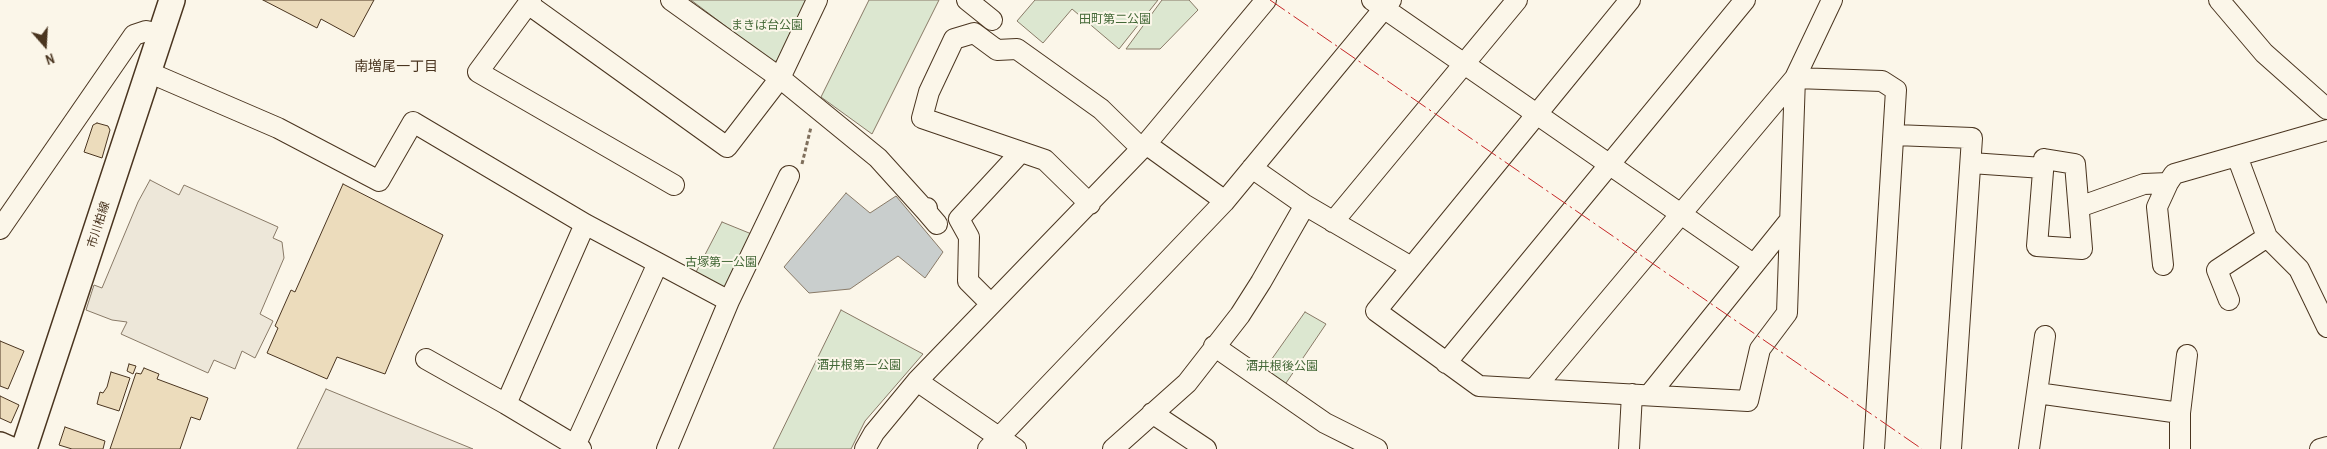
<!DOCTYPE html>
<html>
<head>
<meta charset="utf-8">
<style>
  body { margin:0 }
  #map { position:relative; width:2327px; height:449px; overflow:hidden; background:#fbf6e9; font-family:"Archivo Narrow",sans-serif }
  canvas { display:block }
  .north { position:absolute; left:20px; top:20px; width:50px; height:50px; -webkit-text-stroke:4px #fbf6e9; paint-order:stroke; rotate:161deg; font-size:14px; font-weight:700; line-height:20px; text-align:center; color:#4a3520 }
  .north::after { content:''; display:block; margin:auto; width:18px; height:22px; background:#4a3520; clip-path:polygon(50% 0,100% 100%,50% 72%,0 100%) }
</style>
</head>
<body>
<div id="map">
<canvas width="2327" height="449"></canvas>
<div class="north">N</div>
</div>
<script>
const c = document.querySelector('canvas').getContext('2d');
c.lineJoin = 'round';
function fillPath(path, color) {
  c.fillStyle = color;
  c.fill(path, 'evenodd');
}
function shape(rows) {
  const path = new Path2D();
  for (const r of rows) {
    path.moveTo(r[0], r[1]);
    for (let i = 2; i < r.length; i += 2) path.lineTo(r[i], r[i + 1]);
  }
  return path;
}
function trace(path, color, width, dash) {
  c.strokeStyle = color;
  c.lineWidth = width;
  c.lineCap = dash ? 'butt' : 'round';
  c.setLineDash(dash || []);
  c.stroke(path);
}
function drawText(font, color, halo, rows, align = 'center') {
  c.font = font + ' "Archivo Narrow","Noto Sans JP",sans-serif';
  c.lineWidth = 4;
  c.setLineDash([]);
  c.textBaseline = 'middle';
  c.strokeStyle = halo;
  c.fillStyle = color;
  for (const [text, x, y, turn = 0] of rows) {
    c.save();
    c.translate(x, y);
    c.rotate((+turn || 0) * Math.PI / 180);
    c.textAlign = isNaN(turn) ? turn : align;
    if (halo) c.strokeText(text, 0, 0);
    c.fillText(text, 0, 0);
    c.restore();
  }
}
const green = shape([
  [691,0,810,0,780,60,773,62,691,0],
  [869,0,939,0,872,134,821,97,869,0],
  [1035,0,1158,0,1119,49,1072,9,1043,43,1017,21,1035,0],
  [1162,0,1189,0,1198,10,1160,49,1126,49,1162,0],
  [722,222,754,235,730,286,722,288,695,274,722,222],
  [841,310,923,354,865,421,851,449,773,449,841,310],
  [1305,312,1326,324,1284,386,1264,370,1305,312]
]);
const parking = shape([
  [150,180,179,195,184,185,278,227,273,238,282,242,284,258,260,314,273,321,255,358,242,351,235,369,214,360,208,373,121,334,127,322,112,320,86,310,94,285,102,288,138,202,150,180],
  [326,389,473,449,297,449,326,389]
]);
const water = shape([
  [846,193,870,213,896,196,943,252,925,278,898,256,850,289,809,293,784,267,846,193]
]);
const building = shape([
  [263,0,374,0,354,37,321,19,317,28,263,0],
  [97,123,108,126,110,130,102,158,84,152,93,125,97,123],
  [343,184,443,235,385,374,337,357,327,379,267,353,278,328,275,326,291,290,295,292,343,184],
  [0,341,24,351,8,389,0,386,0,341],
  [129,364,136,366,133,374,127,371,129,364],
  [144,368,159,374,157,379,208,398,200,420,191,417,180,449,110,449,136,373,141,374,144,368],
  [111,372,130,378,119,411,97,404,100,392,103,393,107,387,111,372],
  [0,396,19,405,11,423,0,418,0,396],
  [65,427,105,441,103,449,72,449,59,445,65,427]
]);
const path = shape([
  [802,164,811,127]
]);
const minor = shape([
  [531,0,528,4,727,147,780,78,817,0],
  [671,0,780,78,878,158,925,210],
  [967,0,992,20],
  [1372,0,1753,264],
  [1630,0,1376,311,1479,386,1748,401,1760,349,1787,313,1795,78,1832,0],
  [2219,0,2264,53,2327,109],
  [528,4,478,72,674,185],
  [148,72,278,128,379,181,413,122,585,224,729,301],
  [1895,135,1972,138,1951,449],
  [1146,144,1225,201],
  [2237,156,2267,237,2299,269,2327,327],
  [2044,159,2075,164,2082,249,2037,246,2044,159],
  [1971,163,2043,168],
  [1252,168,1305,205,1411,267],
  [1090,204,1045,160,922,118,929,92,954,39,974,33,997,50,1017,49,1101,109,1142,149],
  [2079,207,2144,184,2168,183,2174,174,2327,130],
  [927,208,925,210,937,224],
  [1333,222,1517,0],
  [0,229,134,35,146,31,160,34],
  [2163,265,2157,207,2168,183],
  [2229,300,2217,270,2267,237],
  [991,304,968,281,969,237,959,219,1020,153],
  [1214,346,1325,423,1377,449],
  [426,359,506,404],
  [1446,363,1745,0],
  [917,381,1016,449],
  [1534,389,1795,78,1882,81,1896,90,1874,449],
  [2037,393,2180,413],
  [1650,394,1790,220],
  [1152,413,1206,449],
  [575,446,658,263],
  [581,449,506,404,585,224],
  [667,449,729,301,789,176],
  [865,449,874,433,917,381,1146,144,1266,0],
  [988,449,1225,201,1391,0],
  [1113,449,1187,383,1240,315,1261,282,1305,205],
  [1629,449,1632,394],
  [2029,449,2045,336],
  [2180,449,2180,413,2187,355],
  [2320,449,2327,447]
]);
const major = shape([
  [0,445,9,449],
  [24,449,172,0]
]);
const power = shape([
  [1270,0,1922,449]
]);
const parkNames = [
  ["田町第二公園",1115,20],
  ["まきば台公園",767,26],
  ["古塚第一公園",721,263],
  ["酒井根第一公園",859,366],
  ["酒井根後公園",1282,367]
];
const streetNames = [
  ["市川柏線",99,225,-72]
];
const neighbourhoodNames = [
  ["南増尾一丁目",396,67]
];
fillPath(green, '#dce7d0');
trace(green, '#887966', 1);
fillPath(parking, '#ede7d9');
trace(parking, '#887966', 1);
fillPath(water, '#c9cecd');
trace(water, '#887966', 1);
fillPath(building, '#ecdcbc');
trace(building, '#4a3520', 1);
trace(minor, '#4a3520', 22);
trace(major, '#4a3520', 28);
trace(path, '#7f6f5c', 3, [4, 2.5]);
trace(minor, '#fbf6e9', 20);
trace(major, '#fbf6e9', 25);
trace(power, '#c62828', 1, [18, 4, 2.5, 4]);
drawText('12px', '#436837', '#fbf6e9', parkNames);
drawText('12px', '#4a3520', '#fbf6e9', streetNames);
drawText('14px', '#4a3520', '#fbf6e9', neighbourhoodNames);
</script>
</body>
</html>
